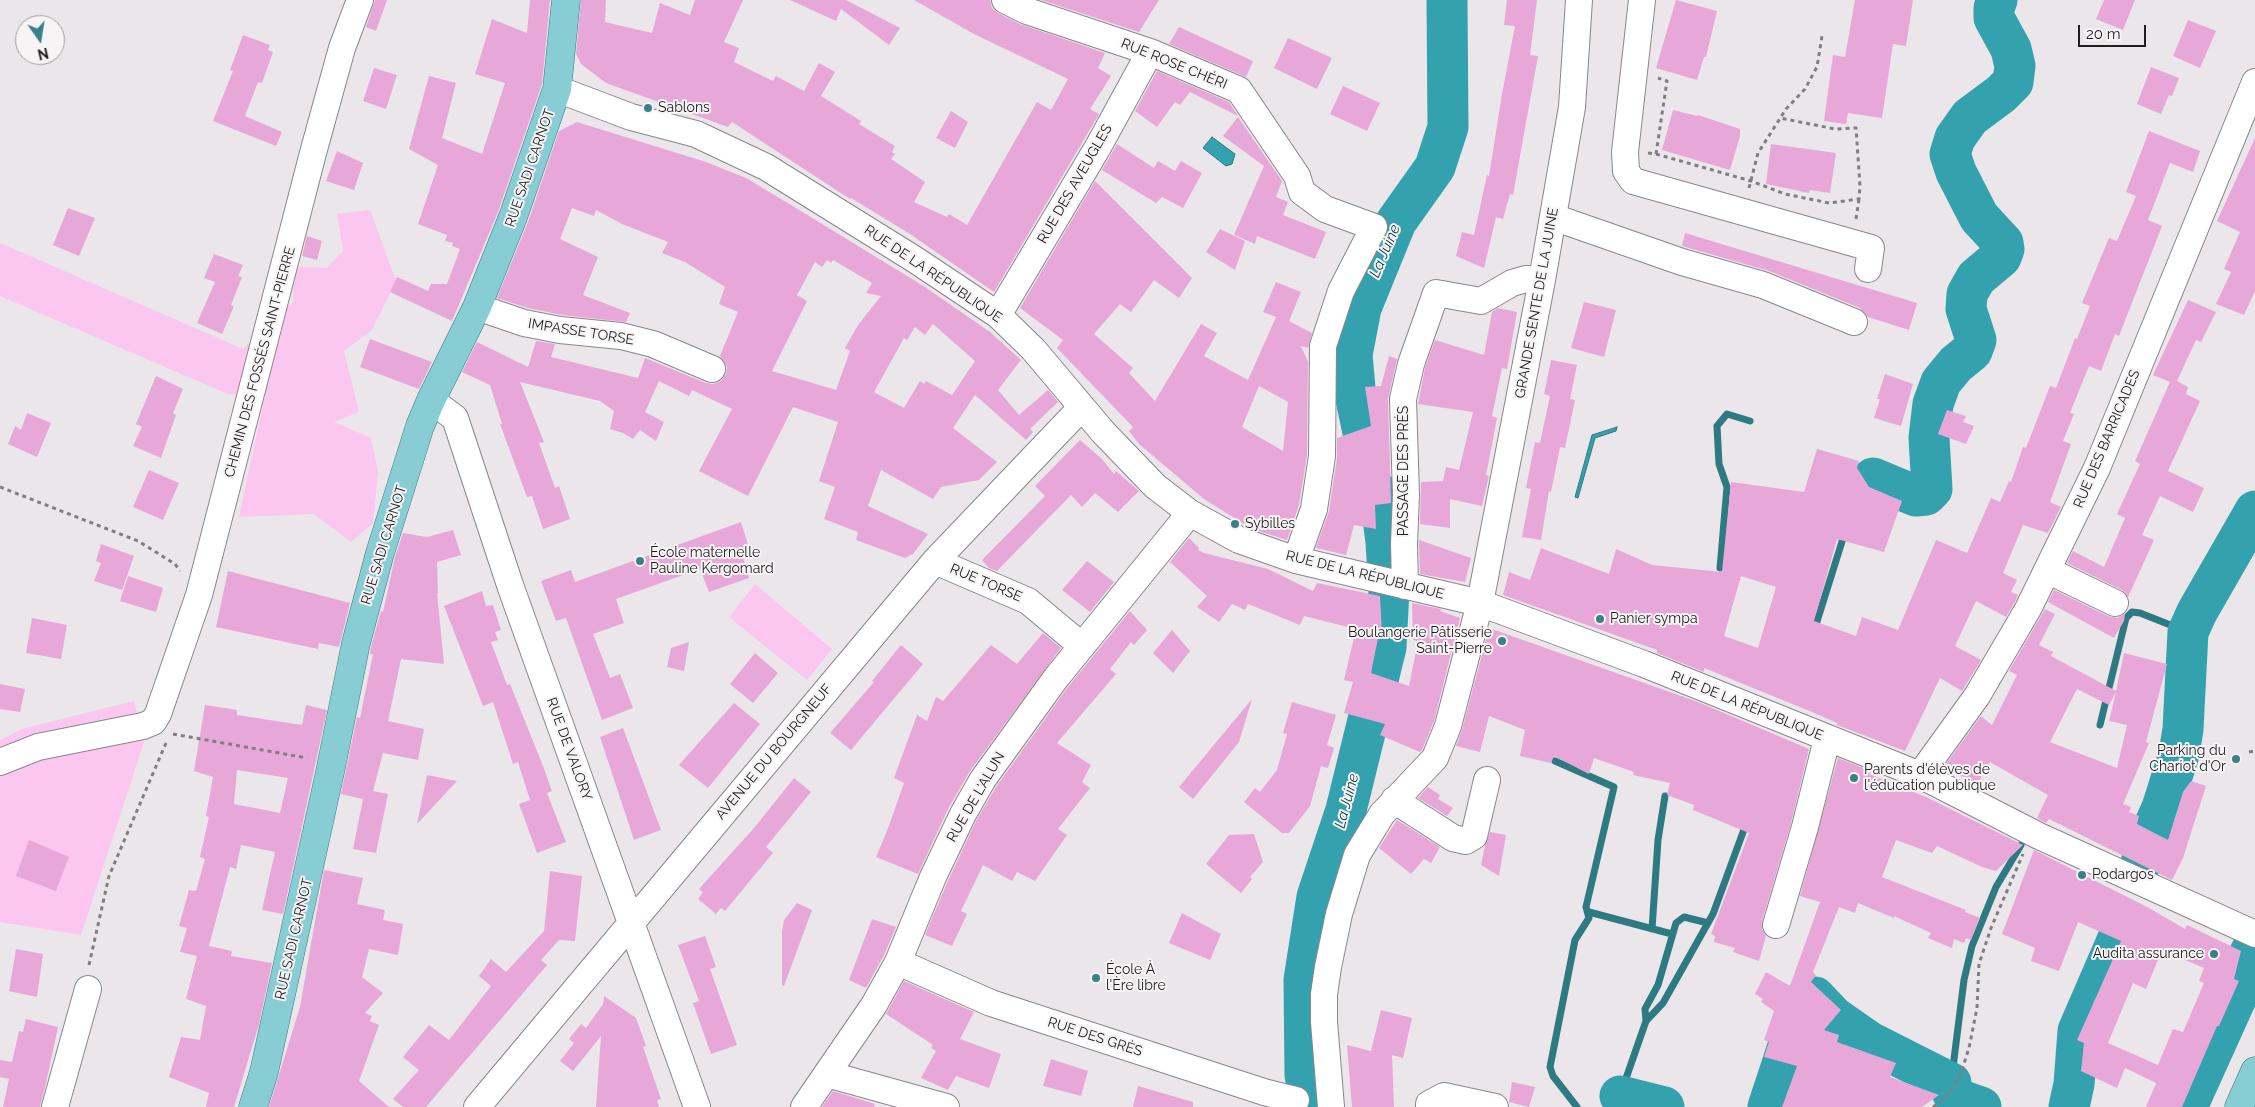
<!DOCTYPE html>
<html>
<head>
<meta charset="utf-8">
<style>
  body { margin:0 }
  #map { position:relative; width:2255px; height:1107px; overflow:hidden; background:#eae6e9; font-family:Raleway,sans-serif }
  canvas { display:block }
  .north { position:absolute; left:15px; top:15px; width:50px; height:50px; box-sizing:border-box; background:#f7f4f6; border:1px solid #a19ea0; border-radius:50%; rotate:167deg; font-size:14px; font-weight:700; line-height:20px; text-align:center; color:#1f1e1e }
  .north::after { content:''; display:block; margin:auto; width:18px; height:22px; background:#398189; clip-path:polygon(50% 0,100% 100%,50% 72%,0 100%) }
  .scale { position:absolute; left:2078px; top:25px; width:68px; height:22px; box-sizing:border-box; border:2px solid #1f1e1e; border-top:0; padding-left:6px; font-size:15px; line-height:18px; white-space:nowrap; color:#1f1e1e; -webkit-text-stroke:4px #f7f4f6; paint-order:stroke }
</style>
</head>
<body>
<div id="map">
<canvas width="2255" height="1107"></canvas>
<div class="north">N</div>
<div class="scale">20 m</div>
</div>
<script>
const c = document.querySelector('canvas').getContext('2d');
c.lineJoin = 'round';
function fillPath(path, color) {
  c.fillStyle = color;
  c.fill(path, 'evenodd');
}
function shape(rows) {
  const path = new Path2D();
  for (const r of rows) {
    path.moveTo(r[0], r[1]);
    for (let i = 2; i < r.length; i += 2) path.lineTo(r[i], r[i + 1]);
  }
  return path;
}
function trace(path, color, width, dash) {
  c.strokeStyle = color;
  c.lineWidth = width;
  c.lineCap = dash ? 'butt' : 'round';
  c.setLineDash(dash || []);
  c.stroke(path);
}
function drawText(font, color, halo, rows, align = 'center') {
  c.font = font + ' Raleway,sans-serif';
  c.lineWidth = 4;
  c.setLineDash([]);
  c.textBaseline = 'middle';
  c.strokeStyle = halo;
  c.fillStyle = color;
  for (const [text, x, y, turn = 0] of rows) {
    c.save();
    c.translate(x, y);
    c.rotate((+turn || 0) * Math.PI / 180);
    c.textAlign = isNaN(turn) ? turn : align;
    if (halo) c.strokeText(text, 0, 0);
    c.fillText(text, 0, 0);
    c.restore();
  }
}
const green = shape([
  [370,210,396,281,372,330,344,351,359,412,334,422,371,438,378,471,373,523,351,542,314,514,239,517,265,396,228,394,0,296,0,243,243,349,294,301,290,266,327,268,343,251,337,214],
  [755,584,832,649,807,680,729,617],
  [134,701,144,742,81,935,0,922,0,740,22,729]
]);
const water = shape([
  [1212,137,1235,154,1232,164,1226,166,1203,148,1212,137],
  [1617,427,1616,431,1595,438,1578,498,1575,497,1592,435,1617,427]
]);
const stream = shape([
  [1861,489,1873,478],
  [1720,568,1727,487,1719,464,1717,426,1727,414,1750,421],
  [1814,631,1845,532],
  [2100,725,2126,618,2132,612,2140,613,2188,632],
  [1555,761,1614,787,1586,907,1589,918,1575,940,1550,1067,1553,1076,1577,1107],
  [1589,912,1672,934],
  [1652,929,1658,840,1665,796],
  [1646,1021,1645,1009,1658,985,1676,923,1684,917,1708,923],
  [1951,1083,1964,980,1972,946,1996,887,2021,845],
  [1616,1107,1646,1021,1663,1003,1713,914,1746,824]
]);
const river = shape([
  [1367,451,1356,399,1352,355,1361,308,1396,222,1435,167,1448,127,1447,0],
  [1873,478,1916,496,1926,495,1932,489,1929,438,1933,404,1941,382,1956,364,1972,351,1976,340,1966,309,1967,294,1976,278,2001,257,2004,249,2003,243,1979,217,1956,172,1950,154,1955,138,1970,117,2001,94,2013,82,2015,66,2011,49,1994,18,1994,8,1997,0],
  [2141,863,2152,830,2162,808,2179,754,2183,729,2188,632,2197,612,2255,511],
  [1620,1096,1664,1107],
  [1311,1107,1305,1075,1304,980,1317,897,1346,810,1386,647,1389,590,1386,542,1380,494],
  [1768,1107,1803,1001,1807,998,1815,997,1834,1017,1870,1042,1951,1083,1952,1092,1955,1098,1981,1107],
  [2069,1107,2074,1084,2078,1031,2123,927],
  [2187,1107,2243,983,2248,957,2255,943]
]);
const building = shape([
  [375,0,387,0,376,31,366,27],
  [530,0,550,0,542,84,498,212,452,321,390,292,397,277,428,291,431,284,447,284,460,249,452,246,453,243,445,241,447,235,418,224,438,165,409,149,429,76,456,83,442,138,482,154,505,83,475,74,492,19,527,33],
  [581,0,606,0,605,22,652,33,660,3,690,15,695,0,743,0,724,42,739,48,734,62,773,81,776,76,804,91,819,63,835,72,821,96,861,121,859,124,895,146,892,152,895,154,891,159,925,182,914,202,947,217,949,214,967,225,1037,102,1051,110,1068,79,974,34,914,0,990,0,992,8,998,13,1020,24,1105,53,1098,68,1111,76,1090,109,1099,114,994,292,910,234,851,198,850,199,732,122,728,127,606,83,581,64,576,54],
  [790,0,846,0,900,28,889,45,841,9,836,21],
  [1041,0,1159,0,1139,32],
  [1507,0,1537,0,1530,55,1538,56,1513,195,1510,194,1503,219,1496,217,1484,268,1456,256,1462,232,1474,235,1487,175,1489,176,1502,94,1515,26,1504,25],
  [1676,0,1717,11,1706,57,1704,57,1697,80,1656,68],
  [1855,0,1913,0,1906,46,1893,44,1882,118,1848,113,1846,124,1824,121,1833,55,1845,57],
  [2104,0,2135,0,2123,30,2096,19],
  [2188,20,2216,31,2200,68,2173,56],
  [1179,27,1253,61,1246,77,1169,44],
  [243,35,270,45,268,50,273,52,262,83,258,82,245,116,282,132,276,146,213,121,233,71,230,70],
  [1288,38,1332,58,1317,89,1274,68],
  [2151,67,2179,78,2172,96,2169,95,2161,114,2137,104],
  [374,68,397,75,386,109,363,101],
  [1157,71,1229,102,1238,116,1190,92,1180,105,1175,102,1157,127,1135,111],
  [1343,86,1380,103,1367,131,1330,114],
  [1673,110,1697,116,1698,115,1740,129,1740,136,1730,170,1662,150],
  [951,111,968,122,955,148,936,138],
  [1238,117,1282,181,1276,197,1288,202,1283,215,1326,232,1315,259,1257,236,1255,244,1234,235,1264,166,1223,136],
  [577,122,706,162,746,178,796,208,925,287,990,332,1021,360,998,390,1019,415,1048,390,1058,402,1030,429,1033,432,1026,440,975,395,953,428,997,462,979,480,941,487,933,499,881,470,868,506,928,534,913,554,905,558,856,540,858,532,824,519,835,487,819,481,838,422,793,407,748,496,699,471,732,409,692,390,689,396,659,381,645,412,664,422,656,441,640,430,633,439,623,433,610,429,614,411,600,401,520,382,544,442,539,443,555,488,559,486,570,519,543,529,532,496,527,497,500,424,502,424,490,385,462,372,477,342,528,367,536,341,555,344,551,357,638,378,645,358,706,383,713,384,721,381,726,374,727,367,720,356,738,312,719,304,725,287,685,262,662,253,668,242,622,224,596,210,594,216,572,208,560,239,598,257,583,295,630,313,626,322,562,315,528,308,497,298,528,222,559,131],
  [827,260,831,263,833,260,872,283,866,293,881,296,858,325,845,348,850,351,836,390,772,371,807,301,797,295,815,262,822,267],
  [933,324,975,361,952,395,926,381,924,384,920,381,904,408,874,392,904,338,907,340,915,327,925,335],
  [2149,131,2200,151,2193,172,2170,163,2148,220,2162,226,2119,336,2115,334,2101,371,2089,366,2070,413,2074,414,2063,441,2071,444,2050,502,2061,507,2048,533,2023,525,2003,573,2017,580,2011,592,2018,595,2015,602,2006,617,1976,601,1955,646,1981,660,1962,691,1940,678,1905,751,1837,725,1837,723,1812,712,1704,668,1704,672,1657,653,1657,650,1503,595,1509,572,1530,580,1541,548,1609,574,1616,549,1652,565,1722,572,1731,482,1804,492,1817,449,1859,461,1857,468,1869,487,1902,501,1884,552,1837,539,1814,621,1856,636,1862,617,1898,630,1936,540,1967,553,1991,498,2000,502,2009,481,2011,482,2023,447,2026,448,2050,386,2056,388,2075,338,2077,339,2090,306,2082,303,2109,238,2117,241,2136,196,2126,192],
  [1741,576,1776,587,1758,648,1724,636],
  [2255,138,2255,291,2244,315,2216,304,2231,272,2224,269,2240,232,2217,221],
  [1117,144,1154,168,1158,161,1175,171,1181,161,1202,173,1183,208,1162,197,1156,203,1102,170],
  [1771,144,1836,153,1830,193,1810,190,1809,193,1766,184],
  [337,151,363,163,354,190,326,181],
  [1095,181,1192,278,1179,298,1154,280,1131,312,1120,304,1094,334,1133,368,1129,373,1155,401,1201,324,1217,333,1204,356,1248,380,1276,317,1263,312,1276,282,1301,292,1289,321,1312,333,1308,348,1301,346,1308,362,1307,455,1299,505,1287,540,1252,529,1204,499,1139,444,1129,431,1133,427,1057,348,1063,340,1020,308],
  [1259,386,1288,402,1283,451,1242,427],
  [68,208,95,218,79,256,53,245],
  [1220,229,1245,241,1235,270,1206,252],
  [1685,233,1917,303,1909,330,1868,317,1860,308,1769,271,1682,246],
  [307,236,322,241,317,260,302,256],
  [214,254,243,265,238,276,242,277,231,305,234,306,222,334,197,323,215,282,204,278],
  [2188,300,2216,312,2201,342,2196,340,2177,381,2188,387,2186,394,2200,401,2168,471,2204,488,2193,512,2160,496,2142,535,2154,540,2128,597,2122,590,2067,563,2073,551,2104,567,2125,518,2117,514,2140,464,2135,461,2170,382,2153,375],
  [1584,302,1616,310,1604,357,1571,348],
  [1498,308,1517,312,1507,369,1502,368,1492,416,1497,418,1486,475,1489,476,1482,506,1450,499,1450,528,1420,524,1421,482,1443,481,1446,467,1459,470,1473,412,1418,404,1425,368,1435,340,1484,355,1492,312],
  [370,339,432,362,419,389,360,367],
  [1389,356,1397,359,1388,399,1391,503,1375,505,1376,529,1354,525,1346,555,1316,548,1329,511,1337,458,1337,438,1371,426,1365,387,1381,386],
  [1551,360,1577,365,1570,399,1575,400,1565,448,1560,447,1551,492,1549,491,1541,540,1522,537,1531,489,1526,488,1535,442,1540,443,1550,396,1544,394],
  [1885,374,1913,384,1901,426,1874,418,1880,399,1877,399],
  [156,376,183,389,173,413,176,415,161,458,133,446,142,427,136,424],
  [1947,410,1966,416,1963,422,1974,426,1966,444,1938,434],
  [27,413,51,423,37,457,8,444,15,426,21,430],
  [1080,440,1102,459,1114,474,1116,471,1139,491,1118,512,1095,493,1082,507,1071,495,997,571,989,568,982,560,1045,496,1035,486],
  [149,470,179,483,163,520,133,507],
  [741,522,750,551,742,554,749,578,709,592,700,569,616,599,624,623,593,634,610,678,620,674,633,708,602,720,566,618,556,621,541,581,571,570,575,582],
  [453,530,461,555,437,562,438,593,437,593,444,664,401,659,388,721,424,729,418,760,383,753,373,791,388,794,376,853,353,849,363,799,341,794,357,717,360,718,373,654,370,654,371,647,381,611,383,612,395,557,403,533,427,537],
  [1189,538,1199,548,1198,550,1204,553,1268,569,1313,591,1317,583,1380,596,1382,634,1379,633,1371,673,1409,686,1418,641,1413,640,1412,603,1441,609,1440,611,1460,618,1434,721,1422,750,1420,752,1380,735,1385,724,1344,713,1353,682,1344,680,1356,629,1304,616,1300,625,1248,604,1245,610,1232,604,1219,622,1197,607,1207,596,1170,562],
  [1419,540,1471,558,1465,582,1420,574],
  [101,544,134,556,122,590,94,581,101,563,96,561],
  [1087,561,1114,582,1090,612,1062,590],
  [228,571,350,603,339,647,319,643,318,649,216,627],
  [128,576,163,588,156,612,120,601],
  [2054,590,2108,616,2117,618,2125,614,2124,621,2114,638,2048,602],
  [482,591,486,606,493,605,501,630,495,632,498,640,491,642,507,685,510,684,543,766,552,791,547,793,566,842,537,853,519,804,530,800,518,762,513,764,493,702,483,706,444,606],
  [2045,609,2055,614,2039,645,2053,652,2051,656,2116,691,2124,653,2167,664,2146,742,2149,743,2123,804,2131,807,2129,812,2139,816,2137,824,2168,840,2183,792,2191,781,2206,786,2183,858,2172,880,2049,819,2046,823,2037,818,2048,795,1990,762,1977,784,1944,767,1981,716,1992,725,2017,675,2009,671],
  [2077,689,2109,705,2116,692,2109,721,2127,725,2117,768,2050,742],
  [1130,611,1147,630,1134,645,1131,642,1110,669,1116,674,1057,743,1091,765,1082,782,1090,788,1058,829,1067,835,1035,881,1017,872,1012,881,983,865,961,911,967,914,952,946,925,935,947,883,976,821,996,787,1068,687],
  [32,618,67,625,61,659,26,653],
  [1489,628,1698,702,1809,749,1791,823,1762,921,1762,929,1766,936,1759,961,1733,952,1735,948,1714,942,1715,936,1711,934,1749,833,1693,810,1694,805,1667,795,1670,783,1633,775,1634,772,1594,758,1589,774,1554,756,1551,763,1520,756,1525,730,1489,716,1480,752,1456,746,1462,730],
  [1172,630,1190,651,1173,673,1153,653],
  [1043,633,1061,648,970,771,949,807,918,874,876,857,887,831,904,783,894,778,917,715,927,721,936,697,943,701,991,645,1017,664],
  [689,642,684,671,667,667,671,648],
  [901,645,923,664,851,750,830,733,874,682,872,681],
  [755,653,778,673,753,703,730,684],
  [0,684,25,689,20,712,0,709],
  [1252,699,1239,742,1193,799,1179,787],
  [1292,702,1336,715,1327,745,1334,748,1328,768,1321,766,1310,806,1289,833,1282,833,1244,802,1255,788,1260,792,1277,770,1287,734,1283,733],
  [734,703,760,724,708,788,679,765],
  [205,705,237,710,237,715,302,725,306,705,327,710,283,914,262,910,275,852,241,845,236,869,230,867,209,946,232,951,231,956,272,963,259,1024,234,1107,206,1107,209,1093,169,1077,181,1037,200,1040,206,1006,186,999,197,956,180,952,187,928,179,926,189,890,196,891,205,859,200,857,209,817,206,816,213,777,194,771],
  [237,770,288,778,280,813,234,804],
  [623,728,661,830,634,840,600,737],
  [1838,758,1871,771,1869,774,1926,797,2023,845,1996,871,1982,867,1937,846,1932,853,1896,840,1882,877,1966,910,1965,912,1980,918,1971,940,1966,938,1964,943,1954,939,1952,948,1928,938,1931,933,1894,916,1894,918,1858,903,1855,913,1839,907,1813,972,1816,975,1811,982,1841,1010,1824,1030,1839,1035,1837,1042,1896,1063,1890,1077,1939,1095,1922,1107,1782,1107,1797,1066,1764,1057,1769,1042,1764,1040,1774,1011,1761,1002,1763,999,1755,994,1766,972,1790,986,1820,902,1800,896],
  [427,775,457,781,417,824],
  [794,778,811,792,766,847,773,853,725,911,721,908,716,914,698,899,703,892,699,889,754,828],
  [1428,787,1440,795,1438,799,1453,808,1447,816,1418,798],
  [1397,820,1440,847,1431,863,1424,859,1411,874,1379,848],
  [1490,832,1506,835,1499,876,1481,865,1485,845],
  [1254,834,1263,862,1250,877,1252,879,1241,893,1206,864,1229,835],
  [29,840,69,857,56,891,16,876],
  [2034,850,2149,908,2185,929,2187,925,2241,951,2234,979,2239,981,2219,1026,2217,1026,2182,1107,2146,1107,2156,1083,2125,1068,2117,1088,2081,1071,2084,1043,2077,1040,2121,941,2078,922,2059,971,2031,961,2035,948,2002,934],
  [2162,950,2204,968,2199,981,2204,983,2183,1032,2173,1029,2158,1065,2108,1043,2133,983,2146,989],
  [324,870,363,878,357,904,385,910,383,920,403,924,398,955,369,949,362,977,383,993,365,1013,372,1016,370,1021,379,1025,359,1081,389,1107,269,1107,300,1007],
  [550,871,582,876,575,941,559,940,541,960,547,965,426,1107,403,1107,393,1099,419,1070,403,1057,429,1025,449,1040,491,986,479,976,491,959,506,972,544,931],
  [797,903,812,910,784,986,782,985,782,932,784,920],
  [1182,913,1221,934,1210,960,1169,943],
  [872,919,896,927,884,955,866,988,849,980],
  [705,936,716,967,710,969,737,1045,711,1054,693,1003,699,1001,678,945],
  [16,949,43,954,37,997,9,991],
  [904,981,974,1012,960,1039,1001,1054,989,1088,956,1076,948,1090,921,1078,936,1051,931,1048,933,1045,886,1014],
  [604,996,636,1018,646,1046,643,1047,661,1099,657,1100,659,1107,596,1107,601,1036,573,1071,560,1061,574,1043,569,1039,581,1024,586,1028,603,1004],
  [1381,1010,1412,1018,1403,1058,1392,1055,1394,1107,1352,1107,1347,1045,1371,1051],
  [26,1019,58,1027,46,1083,40,1107,3,1107,9,1079,0,1077,0,1060,12,1062,19,1031,23,1032],
  [1051,1059,1088,1071,1081,1096,1043,1086],
  [1512,1082,1535,1087,1529,1107,1509,1102],
  [1138,1086,1193,1102,1193,1107,1133,1107],
  [833,1091,875,1104,874,1107,822,1107]
]);
const path = shape([
  [1648,153,1656,154,1667,81,1658,78],
  [1656,154,1751,181,1785,194,1829,203,1859,199,1860,186,1856,128,1835,129,1780,118],
  [1749,188,1758,153,1786,109,1805,89,1817,67,1822,36],
  [1856,219,1859,199],
  [0,487,138,541,175,564,180,571],
  [173,734,307,758],
  [2249,752,2255,751],
  [89,965,109,876,166,743],
  [1933,1107,1943,1100,1959,1079,1969,1048,1977,1008,1979,964,1991,928,2023,854]
]);
const minor = shape([
  [1005,0,1027,11,1150,52,1239,90,1297,176,1302,192,1325,209,1374,227,1341,291,1323,346,1322,456,1314,509,1296,560],
  [1642,0,1625,152,1626,171,1633,181,1871,248,1868,269],
  [557,89,631,117,696,134,766,167,914,259,998,315,1033,349,1103,432,1155,486,1190,513,1239,540,1296,560,1480,603,1644,664,1920,775,2039,836,2255,934],
  [1553,217,1682,262,1763,285,1854,322],
  [477,307,524,323,560,330,621,336,653,344,712,369],
  [998,315,1098,147,1150,52],
  [431,400,455,418,510,585,697,1107],
  [935,561,1028,601,1082,646],
  [2047,570,2115,603],
  [1405,586,1404,544,1406,495,1403,399,1411,364,1436,293,1481,301,1512,283,1526,279,1542,280],
  [0,762,38,747,143,726,153,722,158,714,199,595,313,153,342,48,360,0],
  [1920,775,1977,696,2028,609,2097,468,2255,82],
  [1394,800,1453,838,1466,841,1474,836,1487,780],
  [1776,925,1805,827,1827,739],
  [898,962,991,1003,1264,1092,1296,1100],
  [827,1074,946,1107],
  [55,1107,88,989],
  [477,1107,935,561,1082,407],
  [804,1107,874,1005,898,962,933,877,963,814,983,779,1056,678,1190,513],
  [1331,1107,1324,1022,1324,994,1328,967,1339,914,1357,855,1382,814,1435,758,1448,726,1480,603,1542,280,1572,107,1579,0],
  [1429,1107,1429,1104,1444,1096,1495,1107]
]);
const major = shape([
  [253,1107,264,1072,330,772,356,643,380,553,420,426,431,400,477,307,513,217,557,89,566,0],
  [2239,1107,2255,1071]
]);
const markers = [
  [648,108,5,"#398189"],
  [1235,524,5,"#398189"],
  [640,561,5,"#398189"],
  [1600,619,5,"#398189"],
  [1502,641,5,"#398189"],
  [2236,759,5,"#398189"],
  [1854,778,5,"#398189"],
  [2082,875,5,"#398189"],
  [2214,954,5,"#398189"],
  [1096,978,5,"#398189"]
];
const streetNames = [
  ["RUE ROSE CHÉRI",1174,64,22],
  ["RUE SADI CARNOT",530,168,-71],
  ["RUE DES AVEUGLES",1075,184,-60],
  ["RUE DE LA RÉPUBLIQUE",933,274,34],
  ["GRANDE SENTE DE LA JUINE",1537,303,-80],
  ["IMPASSE TORSE",581,332,9],
  ["CHEMIN DES FOSSÉS SAINT-PIERRE",260,362,-75],
  ["RUE DES BARRICADES",2107,439,-67],
  ["PASSAGE DES PRÉS",1404,471,-90],
  ["RUE SADI CARNOT",384,545,-73],
  ["RUE DE LA RÉPUBLIQUE",1365,575,14],
  ["RUE TORSE",986,583,23],
  ["RUE DE LA RÉPUBLIQUE",1747,706,22],
  ["RUE DE VALORY",569,749,70],
  ["AVENUE DU BOURGNEUF",774,752,-50],
  ["RUE DE L'ALUN",976,797,-60],
  ["RUE SADI CARNOT",294,939,-77],
  ["RUE DES GRÈS",1095,1037,18]
];
const poiNames = [
  ["Sablons",658,108],
  ["Sybilles",1245,524],
  ["École maternelle",650,553],
  ["Pauline Kergomard",650,569],
  ["Panier sympa",1610,619],
  ["Boulangerie Pâtisserie",1492,633,"right"],
  ["Saint-Pierre",1492,649,"right"],
  ["Parking du",2226,751,"right"],
  ["Chariot d'Or",2226,767,"right"],
  ["Parents d'élèves de",1864,770],
  ["l'éducation publique",1864,786],
  ["Podargos",2092,875],
  ["Audita assurance",2204,954,"right"],
  ["École À",1106,970],
  ["l'Ère libre",1106,986]
];
const waterNames = [
  ["La Juine",1385,251,-67],
  ["La Juine",1347,801,-75]
];
fillPath(green, '#fbc6ef');
fillPath(water, '#34a2ae');
trace(water, '#2e7a83', 1);
trace(stream, '#2e7a83', 7);
trace(river, '#34a2ae', 41);
fillPath(building, '#e7a8d9');
trace(minor, '#8a878a', 28);
trace(major, '#317a82', 29);
trace(path, '#807e7f', 3, [4, 4]);
trace(minor, '#fff', 26);
trace(major, '#89cdd4', 28);
for (const [x, y, r, color] of markers) {
  const dot = new Path2D();
  dot.arc(x, y, r, 0, 2 * Math.PI);
  c.fillStyle = color;
  c.fill(dot);
  trace(dot, '#f7f4f6', 2);
}
drawText('14px', '#1f1e1e', '#f7f4f6', streetNames);
drawText('14px', '#1f1e1e', '#f7f4f6', poiNames, 'left');
drawText('italic 15px', '#144449', '#f7f4f6', waterNames);
</script>
</body>
</html>
